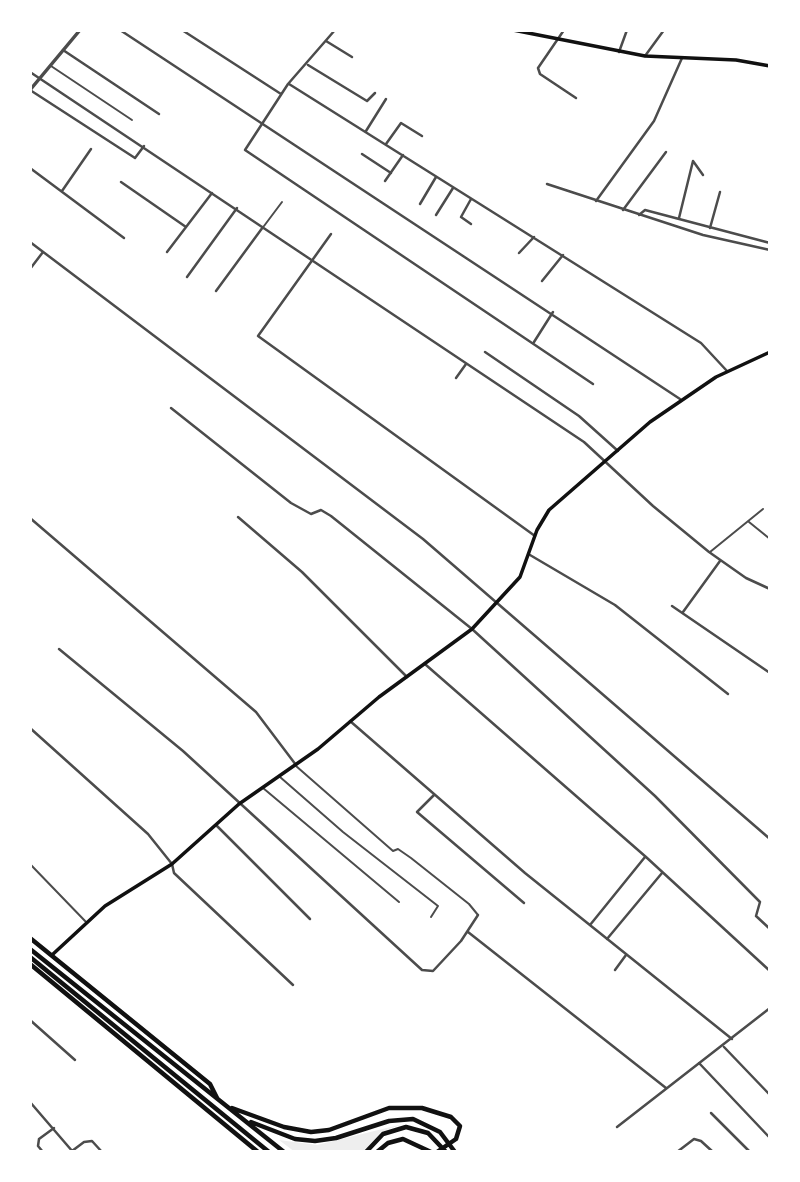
<!DOCTYPE html>
<html>
<head>
<meta charset="utf-8">
<style>
  body { margin:0 }
  #map { position:relative; width:800px; height:1182px; overflow:hidden; background:#fff; font-family:Cabin,sans-serif }
  canvas { display:block }
  .frame { position:absolute; inset:0; border:32px solid #fff; pointer-events:none }
</style>
</head>
<body>
<div id="map">
<canvas width="800" height="1182"></canvas>
<div class="frame"></div>
</div>
<script>
const c = document.querySelector('canvas').getContext('2d');
c.lineJoin = 'round';
function fillPath(path, color) {
  c.fillStyle = color;
  c.fill(path, 'evenodd');
}
function shape(rows) {
  const path = new Path2D();
  for (const r of rows) {
    path.moveTo(r[0], r[1]);
    for (let i = 2; i < r.length; i += 2) path.lineTo(r[i], r[i + 1]);
  }
  return path;
}
function trace(path, color, width, dash) {
  c.strokeStyle = color;
  c.lineWidth = width;
  c.lineCap = dash ? 'butt' : 'round';
  c.setLineDash(dash || []);
  c.stroke(path);
}
const green = shape([
  [403,1124,381,1132,363,1152,295,1152,279,1140,317,1145]
]);
const service = shape([
  [51,66,132,120],
  [264,226,282,202],
  [749,522,770,539],
  [710,552,763,509],
  [296,766,393,851,398,849,411,858,469,904,478,915],
  [280,777,343,832,438,906,431,917],
  [263,788,399,902],
  [30,864,87,923]
]);
const minor = shape([
  [120,30,680,399],
  [182,30,281,94],
  [335,30,288,84,245,150,593,384],
  [564,30,538,68,540,74,576,98],
  [326,41,352,57],
  [63,50,159,114],
  [619,52,627,30],
  [645,56,664,30],
  [308,65,367,101,375,93],
  [30,72,584,442,653,506,709,552,746,578,770,589],
  [289,84,701,343,727,371],
  [30,90,135,158,144,146],
  [366,131,386,99],
  [386,144,401,123,422,136],
  [362,154,391,173],
  [30,168,124,238],
  [385,181,403,155],
  [121,182,186,227],
  [547,184,703,235,770,250],
  [62,191,91,149],
  [471,199,461,217,471,224],
  [596,201,654,121,682,58],
  [420,204,436,177],
  [623,210,666,152],
  [436,215,453,188],
  [639,215,645,210,770,243],
  [679,218,693,161,703,175],
  [710,228,720,192],
  [331,234,258,336,535,536],
  [30,242,423,539,770,839],
  [167,252,212,193],
  [519,253,534,237],
  [30,269,43,252],
  [187,277,237,208],
  [542,281,563,255],
  [216,291,263,227],
  [534,342,553,312],
  [485,352,579,416,618,451],
  [456,378,466,364],
  [171,408,291,503,311,514,321,510,331,516,472,629,655,796,760,902,756,916,770,929],
  [238,517,302,572,407,677],
  [30,518,256,712,296,765],
  [530,555,615,605,728,694],
  [672,606,770,673],
  [683,612,720,561],
  [59,649,183,751,422,970,433,971,461,941,478,915],
  [426,665,646,857,770,971],
  [350,721,525,873,732,1039],
  [30,728,148,834,172,864,174,873,293,985],
  [434,795,417,812,524,903],
  [216,825,310,919],
  [590,925,645,857],
  [468,932,666,1088],
  [607,939,662,873],
  [615,970,626,955],
  [30,1020,75,1060],
  [724,1047,770,1095],
  [699,1063,770,1138],
  [30,1102,73,1152],
  [711,1113,750,1152],
  [617,1127,770,1008],
  [72,1151,84,1142,92,1141,102,1152],
  [43,1152,38,1146,39,1139,54,1128],
  [677,1152,694,1139,701,1141,713,1152]
]);
const tertiary = shape([
  [30,90,80,30]
]);
const secondary = shape([
  [513,30,645,56,736,60,770,66],
  [52,955,105,906,172,864,239,804,318,749,379,697,472,629,520,577,537,530,549,510,650,422,716,377,770,352]
]);
const trunk = shape([
  [30,938,210,1084,217,1098],
  [30,949,284,1152],
  [30,957,269,1152],
  [30,964,258,1152],
  [232,1108,284,1127,311,1132,329,1130,389,1108,422,1108,451,1117,460,1126,456,1139,437,1152],
  [251,1122,295,1139,315,1141,336,1138,389,1121,413,1119,440,1132,455,1152],
  [366,1152,383,1134,406,1127,428,1133,446,1152],
  [377,1152,388,1143,403,1139,431,1152]
]);
fillPath(green, '#eee');
trace(service, '#4c4c4c', 2);
trace(minor, '#4c4c4c', 2.5);
trace(tertiary, '#4c4c4c', 3.5);
trace(secondary, '#111', 3.5);
trace(trunk, '#111', 4.5);
</script>
</body>
</html>
